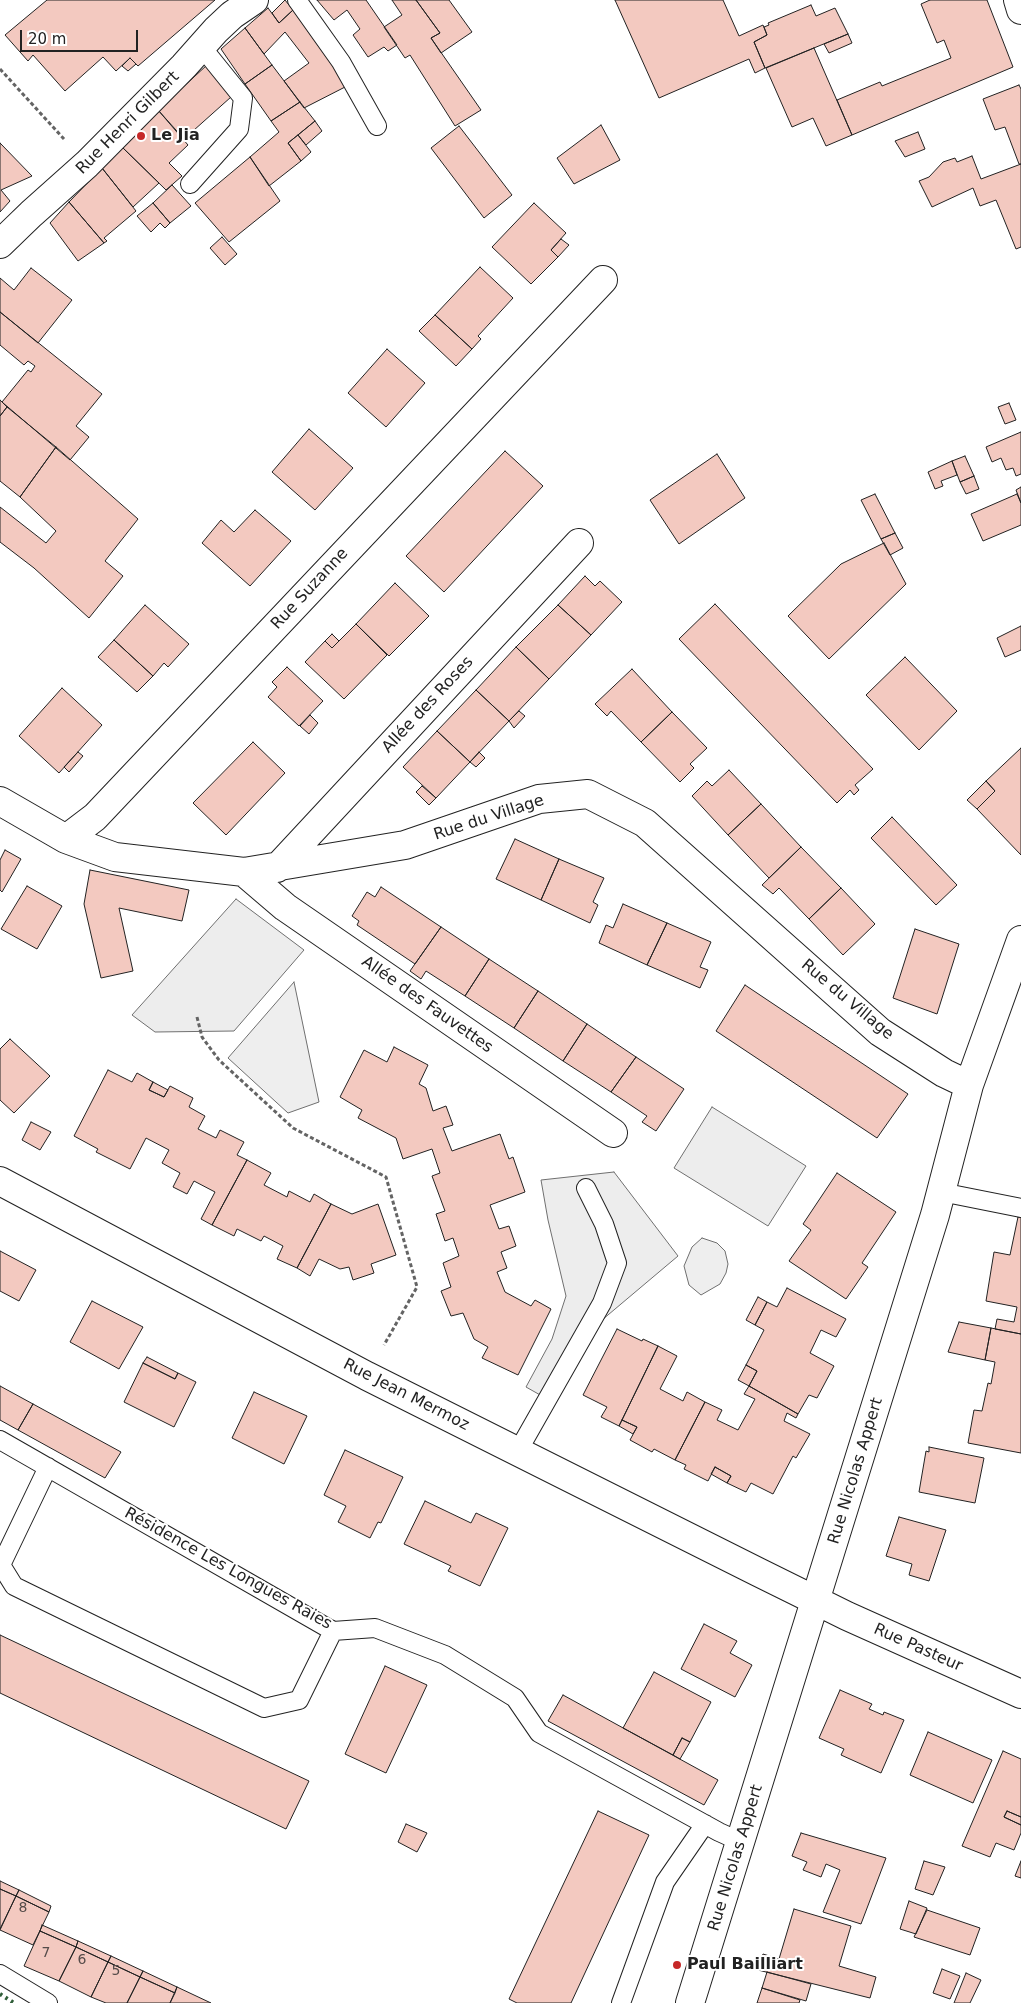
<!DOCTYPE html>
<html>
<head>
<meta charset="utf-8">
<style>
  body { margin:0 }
  #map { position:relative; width:1021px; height:2003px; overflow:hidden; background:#fff; font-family:"DejaVu Sans",sans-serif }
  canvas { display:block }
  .scale { position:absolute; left:20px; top:30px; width:118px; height:22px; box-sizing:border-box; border:2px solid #222; border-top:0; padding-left:6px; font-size:15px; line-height:18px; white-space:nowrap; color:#222; -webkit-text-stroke:4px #fff; paint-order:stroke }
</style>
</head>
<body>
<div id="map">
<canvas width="1021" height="2003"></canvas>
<div class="scale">20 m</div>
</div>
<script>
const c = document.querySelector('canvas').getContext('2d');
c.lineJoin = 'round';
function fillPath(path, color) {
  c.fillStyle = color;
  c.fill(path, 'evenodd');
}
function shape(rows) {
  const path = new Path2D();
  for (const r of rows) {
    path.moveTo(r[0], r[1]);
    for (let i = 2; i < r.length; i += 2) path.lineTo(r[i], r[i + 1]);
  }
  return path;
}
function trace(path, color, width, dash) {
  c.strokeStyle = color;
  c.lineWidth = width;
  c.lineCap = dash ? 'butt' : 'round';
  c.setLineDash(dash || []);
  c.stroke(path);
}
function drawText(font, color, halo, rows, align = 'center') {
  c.font = font + ' "DejaVu Sans",sans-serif';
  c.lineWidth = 4;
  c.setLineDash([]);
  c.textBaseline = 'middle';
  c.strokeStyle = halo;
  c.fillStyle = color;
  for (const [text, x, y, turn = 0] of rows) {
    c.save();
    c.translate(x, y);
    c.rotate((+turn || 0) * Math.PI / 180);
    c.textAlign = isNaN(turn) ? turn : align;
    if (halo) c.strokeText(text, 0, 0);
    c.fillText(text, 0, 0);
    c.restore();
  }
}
const green = shape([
  [294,982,319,1102,288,1113,228,1058,294,982],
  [702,1238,717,1243,725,1251,728,1264,726,1273,720,1284,701,1295,689,1285,684,1266,692,1247,702,1238]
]);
const parking = shape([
  [236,899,304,950,234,1031,155,1032,132,1015,236,899],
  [712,1107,806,1166,768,1226,674,1168,712,1107],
  [614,1172,678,1256,583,1336,542,1396,526,1387,552,1339,566,1296,548,1220,541,1180,614,1172]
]);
const building = shape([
  [47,0,215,0,138,66,130,58,116,71,103,57,65,91,33,55,28,61,5,35,47,0],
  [285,0,293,10,279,23,272,13,285,0],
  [317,0,366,0,397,45,388,51,384,47,368,57,353,35,360,29,347,10,334,20,317,0],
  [392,0,416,0,440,33,431,38,481,110,455,126,410,55,405,58,384,27,402,15,392,0],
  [416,0,449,0,472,32,441,53,431,38,440,33,416,0],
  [615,0,723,0,739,36,763,25,767,35,754,42,765,68,755,73,749,59,659,98,615,0],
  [930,0,987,0,1013,67,852,135,837,100,880,82,882,86,951,58,944,40,937,43,921,4,930,0],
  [811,5,816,16,835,8,848,34,765,68,754,42,767,35,764,27,769,25,768,23,811,5],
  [268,8,279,23,293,10,347,86,304,108,284,81,309,63,285,32,264,54,245,28,268,8],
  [245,28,272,65,245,84,221,49,245,28],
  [848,34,852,43,829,53,824,44,848,34],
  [814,48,852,135,826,146,813,118,792,127,766,68,814,48],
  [130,58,136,64,128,71,122,66,130,58],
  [207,65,231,97,184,139,158,110,207,65],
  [272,65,300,102,271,121,245,84,272,65],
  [1019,85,1021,89,1021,164,1019,164,1005,127,995,130,983,99,1019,85],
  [300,102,315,121,288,143,301,161,269,186,250,157,279,132,271,121,300,102],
  [158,110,188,145,169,163,182,176,166,190,122,147,158,110],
  [315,121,322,131,306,145,298,135,315,121],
  [601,125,620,160,574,184,557,158,601,125],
  [459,126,512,195,484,218,431,148,459,126],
  [918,132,925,149,905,157,895,141,918,132],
  [298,135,311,152,301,161,288,143,298,135],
  [0,143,32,176,1,190,10,201,0,212,0,143],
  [122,147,159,183,133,207,102,168,122,147],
  [972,156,981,179,1021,164,1021,247,1016,249,996,200,980,206,973,188,932,207,919,181,929,177,943,162,955,158,957,162,972,156],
  [250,157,280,201,229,242,195,203,250,157],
  [102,168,136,211,104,238,107,241,104,243,69,202,102,168],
  [172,185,191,206,170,223,153,203,172,185],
  [69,202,104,243,78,261,50,223,69,202],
  [153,203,170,223,165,228,160,223,151,232,137,216,153,203],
  [534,203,566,233,551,250,558,257,531,284,492,247,534,203],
  [222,237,237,254,225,265,210,248,222,237],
  [561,239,569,245,558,257,551,250,561,239],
  [480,267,513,298,478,336,481,339,472,349,435,315,480,267],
  [31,268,72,300,38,343,0,312,0,278,14,290,31,268],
  [0,312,102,394,76,426,89,437,70,460,2,402,28,370,31,372,35,366,28,361,24,365,0,345,0,312],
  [435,315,472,349,456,366,419,331,435,315],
  [387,349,425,383,386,427,348,393,387,349],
  [0,400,7,407,0,416,0,400],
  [1009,403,1016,420,1005,424,998,407,1009,403],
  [7,407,56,447,20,497,0,481,0,416,7,407],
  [309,429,353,468,315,510,272,472,309,429],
  [1021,432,1021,474,1016,476,1013,468,1006,470,1001,458,992,462,986,447,1021,432],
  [56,447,138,519,105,561,123,576,89,618,34,568,0,542,0,507,46,543,56,531,20,497,56,447],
  [505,451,543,486,444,592,406,556,505,451],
  [717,454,745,498,679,544,650,500,717,454],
  [965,456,974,476,960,482,952,461,965,456],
  [952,461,957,475,941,481,943,486,935,489,928,472,952,461],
  [974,476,979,489,966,494,960,482,974,476],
  [1021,487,1021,503,1016,490,1021,487],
  [875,494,895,533,881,539,861,500,875,494],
  [1017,494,1021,503,1021,525,983,541,971,514,1017,494],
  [255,510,291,541,250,586,202,543,221,520,234,532,255,510],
  [895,533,903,548,890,555,881,539,895,533],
  [884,543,906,584,829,659,788,616,841,564,884,543],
  [585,576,595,586,600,581,622,602,591,635,558,605,585,576],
  [395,583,429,616,389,656,356,624,395,583],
  [715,604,873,769,855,785,859,790,854,795,850,790,837,803,679,639,715,604],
  [145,605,189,644,168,667,164,663,153,676,114,640,145,605],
  [558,605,591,635,549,679,516,647,558,605],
  [356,624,387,655,344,699,305,662,325,641,332,648,356,624],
  [1021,626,1021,650,1005,657,997,638,1021,626],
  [332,634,339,641,332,648,325,641,332,634],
  [114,640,153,676,137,692,98,657,114,640],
  [516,647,549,679,509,721,476,690,516,647],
  [905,657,957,711,919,750,866,695,905,657],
  [287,667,323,701,299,726,268,697,277,687,272,682,287,667],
  [632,669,672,712,641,742,611,711,607,716,595,704,632,669],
  [62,688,102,725,59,773,19,736,62,688],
  [476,690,509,721,470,762,437,731,476,690],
  [519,711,525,716,514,728,509,721,519,711],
  [672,712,707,748,690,764,694,768,680,782,641,742,672,712],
  [310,715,318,723,309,734,300,726,310,715],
  [437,731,470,762,436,798,403,767,437,731],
  [253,742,285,773,226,835,193,803,253,742],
  [1021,748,1021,855,977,809,995,791,986,781,1021,748],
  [78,752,83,756,69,772,64,767,78,752],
  [479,752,485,758,476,767,470,762,479,752],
  [729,770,761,804,728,835,692,796,707,781,712,786,729,770],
  [986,781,995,791,977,809,967,800,986,781],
  [422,786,436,798,429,805,416,792,422,786],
  [761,804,801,847,769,878,728,835,761,804],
  [892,817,957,885,936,905,871,838,892,817],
  [515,839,559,859,541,900,496,879,515,839],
  [801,847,841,888,809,919,779,888,773,894,762,885,801,847],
  [5,850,21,859,2,892,0,890,0,860,5,850],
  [559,859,604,878,593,902,598,905,590,923,541,900,559,859],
  [90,870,189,890,182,921,119,908,133,971,101,978,84,904,90,870],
  [27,886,62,906,37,949,1,929,27,886],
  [381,887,441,927,415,964,357,925,359,921,352,916,367,892,375,897,381,887],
  [841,888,875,924,843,955,809,919,841,888],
  [623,904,667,923,647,965,599,943,606,925,613,928,623,904],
  [667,923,711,942,700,967,708,970,700,988,647,965,667,923],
  [441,927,489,959,465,996,426,971,421,979,410,971,441,927],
  [915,929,959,944,937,1014,893,998,915,929],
  [489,959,538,991,514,1028,465,996,489,959],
  [745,985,908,1094,877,1138,716,1031,745,985],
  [538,991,587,1024,563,1061,514,1028,538,991],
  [587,1024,636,1057,611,1092,563,1061,587,1024],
  [10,1039,50,1076,14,1113,0,1100,0,1049,10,1039],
  [394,1047,428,1065,419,1084,426,1088,433,1111,446,1106,453,1125,443,1128,452,1151,500,1134,509,1159,513,1157,525,1192,490,1205,499,1229,509,1226,516,1246,501,1252,507,1268,497,1272,505,1292,531,1306,535,1300,551,1309,518,1375,482,1358,488,1347,474,1339,463,1313,451,1316,441,1291,451,1287,443,1263,459,1256,453,1238,445,1241,436,1214,445,1211,432,1176,440,1173,432,1149,403,1159,396,1138,358,1118,362,1110,340,1097,364,1050,387,1062,394,1047],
  [636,1057,684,1089,656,1131,642,1122,647,1116,611,1092,636,1057],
  [108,1070,132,1082,137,1073,153,1082,149,1090,164,1097,170,1086,193,1098,189,1107,205,1116,198,1129,216,1138,220,1130,244,1142,237,1155,247,1160,212,1225,201,1219,215,1192,194,1181,187,1194,173,1187,180,1173,162,1163,169,1150,146,1138,130,1169,96,1152,98,1149,74,1136,108,1070],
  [153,1082,168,1090,164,1097,149,1090,153,1082],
  [31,1122,51,1132,40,1150,22,1140,31,1122],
  [247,1160,271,1173,264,1185,287,1197,289,1191,310,1202,314,1194,331,1204,297,1268,277,1259,283,1246,264,1236,261,1241,237,1229,234,1236,212,1225,247,1160],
  [837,1173,896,1212,862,1263,868,1267,846,1299,789,1261,811,1230,803,1224,837,1173],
  [331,1204,352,1214,378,1204,396,1255,371,1264,374,1273,353,1280,349,1267,340,1269,319,1259,310,1276,297,1268,331,1204],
  [1018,1217,1021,1217,1021,1334,995,1329,997,1319,1014,1322,1017,1307,986,1301,994,1252,1010,1255,1018,1217],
  [0,1251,36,1270,19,1301,0,1291,0,1251],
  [787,1288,846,1319,836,1337,821,1330,810,1353,834,1366,817,1398,809,1395,798,1414,749,1386,757,1371,746,1365,764,1330,755,1325,767,1302,777,1307,787,1288],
  [758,1297,767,1302,755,1325,746,1320,758,1297],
  [92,1301,143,1327,119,1369,70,1342,92,1301],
  [959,1322,991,1328,985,1360,948,1352,959,1322],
  [991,1328,1021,1334,1021,1453,968,1443,974,1410,982,1411,988,1383,991,1384,995,1362,985,1360,991,1328],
  [617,1329,642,1341,643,1339,658,1346,619,1426,601,1417,607,1407,583,1395,617,1329],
  [658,1346,677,1356,660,1389,683,1401,687,1392,705,1402,675,1460,654,1449,652,1452,630,1440,637,1427,622,1420,658,1346],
  [147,1357,178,1373,175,1379,143,1363,147,1357],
  [143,1363,175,1379,178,1373,196,1382,174,1427,124,1402,143,1363],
  [746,1365,757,1371,749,1386,738,1380,746,1365],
  [0,1386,33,1404,18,1430,0,1420,0,1386],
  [749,1386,798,1414,796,1418,787,1413,784,1421,810,1434,796,1458,793,1456,773,1494,751,1483,746,1492,727,1483,731,1476,715,1467,708,1481,684,1469,686,1465,675,1460,705,1402,722,1410,717,1420,738,1430,755,1399,744,1394,749,1386],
  [254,1392,307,1416,284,1464,232,1438,254,1392],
  [33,1404,121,1452,105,1478,18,1430,33,1404],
  [622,1420,637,1427,633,1434,619,1426,622,1420],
  [929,1447,984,1458,975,1503,919,1492,926,1451,929,1452,929,1447],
  [345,1450,403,1477,381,1523,378,1522,370,1538,338,1522,346,1506,324,1495,345,1450],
  [715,1467,731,1476,727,1483,711,1474,715,1467],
  [425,1501,471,1523,476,1513,508,1528,480,1586,448,1571,451,1566,404,1544,425,1501],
  [899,1517,946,1530,929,1581,909,1575,912,1564,886,1556,899,1517],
  [704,1624,737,1641,730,1653,752,1665,735,1697,681,1669,704,1624],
  [0,1635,309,1781,286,1829,0,1693,0,1635],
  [385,1666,427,1685,386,1773,345,1754,385,1666],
  [654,1672,711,1702,690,1742,682,1738,673,1755,623,1728,654,1672],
  [840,1690,872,1704,869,1709,883,1715,884,1712,904,1720,881,1773,841,1755,844,1749,819,1738,840,1690],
  [563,1695,718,1780,704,1805,548,1721,563,1695],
  [928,1732,992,1760,973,1803,910,1775,928,1732],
  [682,1738,690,1742,680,1759,673,1755,682,1738],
  [1003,1751,1021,1759,1021,1817,1007,1811,1004,1817,1021,1825,1021,1833,1014,1850,996,1843,990,1857,962,1846,1003,1751],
  [598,1811,649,1835,571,2003,517,2003,509,1999,598,1811],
  [1007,1811,1021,1817,1021,1825,1004,1817,1007,1811],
  [406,1824,427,1833,417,1852,398,1842,406,1824],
  [801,1833,886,1858,861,1924,823,1912,840,1870,826,1864,821,1877,803,1870,807,1862,792,1856,801,1833],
  [924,1861,945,1867,933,1895,915,1889,924,1861],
  [1021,1861,1021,1878,1015,1876,1021,1861],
  [0,1881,19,1890,16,1896,0,1889,0,1881],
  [0,1889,16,1896,0,1929,0,1889],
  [19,1890,51,1906,49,1912,16,1896,19,1890],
  [16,1896,49,1912,33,1945,0,1930,16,1896],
  [909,1901,927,1908,916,1934,900,1929,909,1901],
  [794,1909,851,1926,839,1966,876,1977,870,1998,758,1970,763,1954,779,1959,794,1909],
  [927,1910,980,1928,970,1955,914,1937,927,1910],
  [42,1925,78,1941,76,1947,40,1931,42,1925],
  [40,1931,76,1947,59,1981,24,1966,40,1931],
  [78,1941,111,1956,108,1962,76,1947,78,1941],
  [76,1947,108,1962,91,1997,59,1981,76,1947],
  [111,1956,143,1971,140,1977,108,1962,111,1956],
  [108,1962,140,1977,127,2003,106,2003,91,1997,108,1962],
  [942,1969,960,1976,950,1999,933,1993,942,1969],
  [143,1971,177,1987,175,1993,140,1977,143,1971],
  [767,1972,811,1984,806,2001,762,1988,767,1972],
  [966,1973,981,1980,970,2003,954,2003,966,1973],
  [140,1977,175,1993,170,2003,127,2003,140,1977],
  [177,1987,211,2003,170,2003,177,1987],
  [762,1988,800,2000,799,2003,757,2003,762,1988]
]);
const path = shape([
  [0,69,64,139],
  [197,1017,202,1037,219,1060,293,1128,386,1177,417,1287,384,1345]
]);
const service = shape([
  [297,0,341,62,377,126],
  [190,184,239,129,243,98,201,46],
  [941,1192,1021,1208],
  [0,1440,333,1631,375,1628,445,1655,515,1698,539,1733,719,1832,741,1842],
  [518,1451,602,1303,617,1263,604,1224,586,1188],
  [48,1467,1,1565,14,1586,264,1708,299,1700,333,1631],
  [0,1974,48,2003],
  [621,2003,665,1882,705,1824]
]);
const minor = shape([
  [0,244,31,214,87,164,184,66,216,30,232,15,254,0],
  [0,801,66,839,115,857,244,872,405,845,539,799,588,794,645,823,880,1032,944,1073,969,1085],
  [66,839,95,817,603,280],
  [277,868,579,543],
  [244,872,285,907,613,1133],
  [0,1181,367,1376,758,1572,847,1616,1021,1694],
  [690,2003,935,1215,969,1085,1021,940]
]);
const tertiary = shape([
  [1018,0,1021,10]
]);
const hedge = shape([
  [0,1994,14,2003]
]);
const markers = [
  [141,136,5,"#c62828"],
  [677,1965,5,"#c62828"]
];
const numberNames = [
  ["8",23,1908],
  ["7",46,1953],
  ["6",82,1960],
  ["5",116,1971]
];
const streetNames = [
  ["Rue Henri Gilbert",128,123,-45],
  ["Rue Suzanne",310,589,-47],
  ["Allée des Roses",428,705,-47],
  ["Rue du Village",489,818,-18],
  ["Rue du Village",847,1000,40],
  ["Allée des Fauvettes",427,1005,35],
  ["Rue Jean Mermoz",406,1395,27],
  ["Rue Nicolas Appert",856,1471,-73],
  ["Résidence Les Longues Raies",228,1569,29],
  ["Rue Pasteur",918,1648,24],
  ["Rue Nicolas Appert",736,1858,-73]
];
const poiNames = [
  ["Le Jia",151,136],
  ["Paul Bailliart",687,1965]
];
fillPath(green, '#eee');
trace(green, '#6f6f6f', 1);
fillPath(parking, '#ededed');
trace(parking, '#6f6f6f', 1);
fillPath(building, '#f3c9c0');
trace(building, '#222', 1);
trace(service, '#222', 20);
trace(minor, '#222', 30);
trace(tertiary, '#222', 30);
trace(path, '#646464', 3, [4, 2.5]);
trace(service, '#fff', 18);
trace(minor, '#fff', 28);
trace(tertiary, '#fff', 28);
trace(hedge, '#2f5e38', 4, [2.5, 4]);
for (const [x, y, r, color] of markers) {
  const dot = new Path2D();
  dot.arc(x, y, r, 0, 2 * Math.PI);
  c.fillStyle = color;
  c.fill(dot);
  trace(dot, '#fff', 2);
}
drawText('14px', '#564c4a', null, numberNames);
drawText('16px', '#222', '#fff', streetNames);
drawText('bold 16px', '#222', '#fff', poiNames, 'left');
</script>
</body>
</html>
